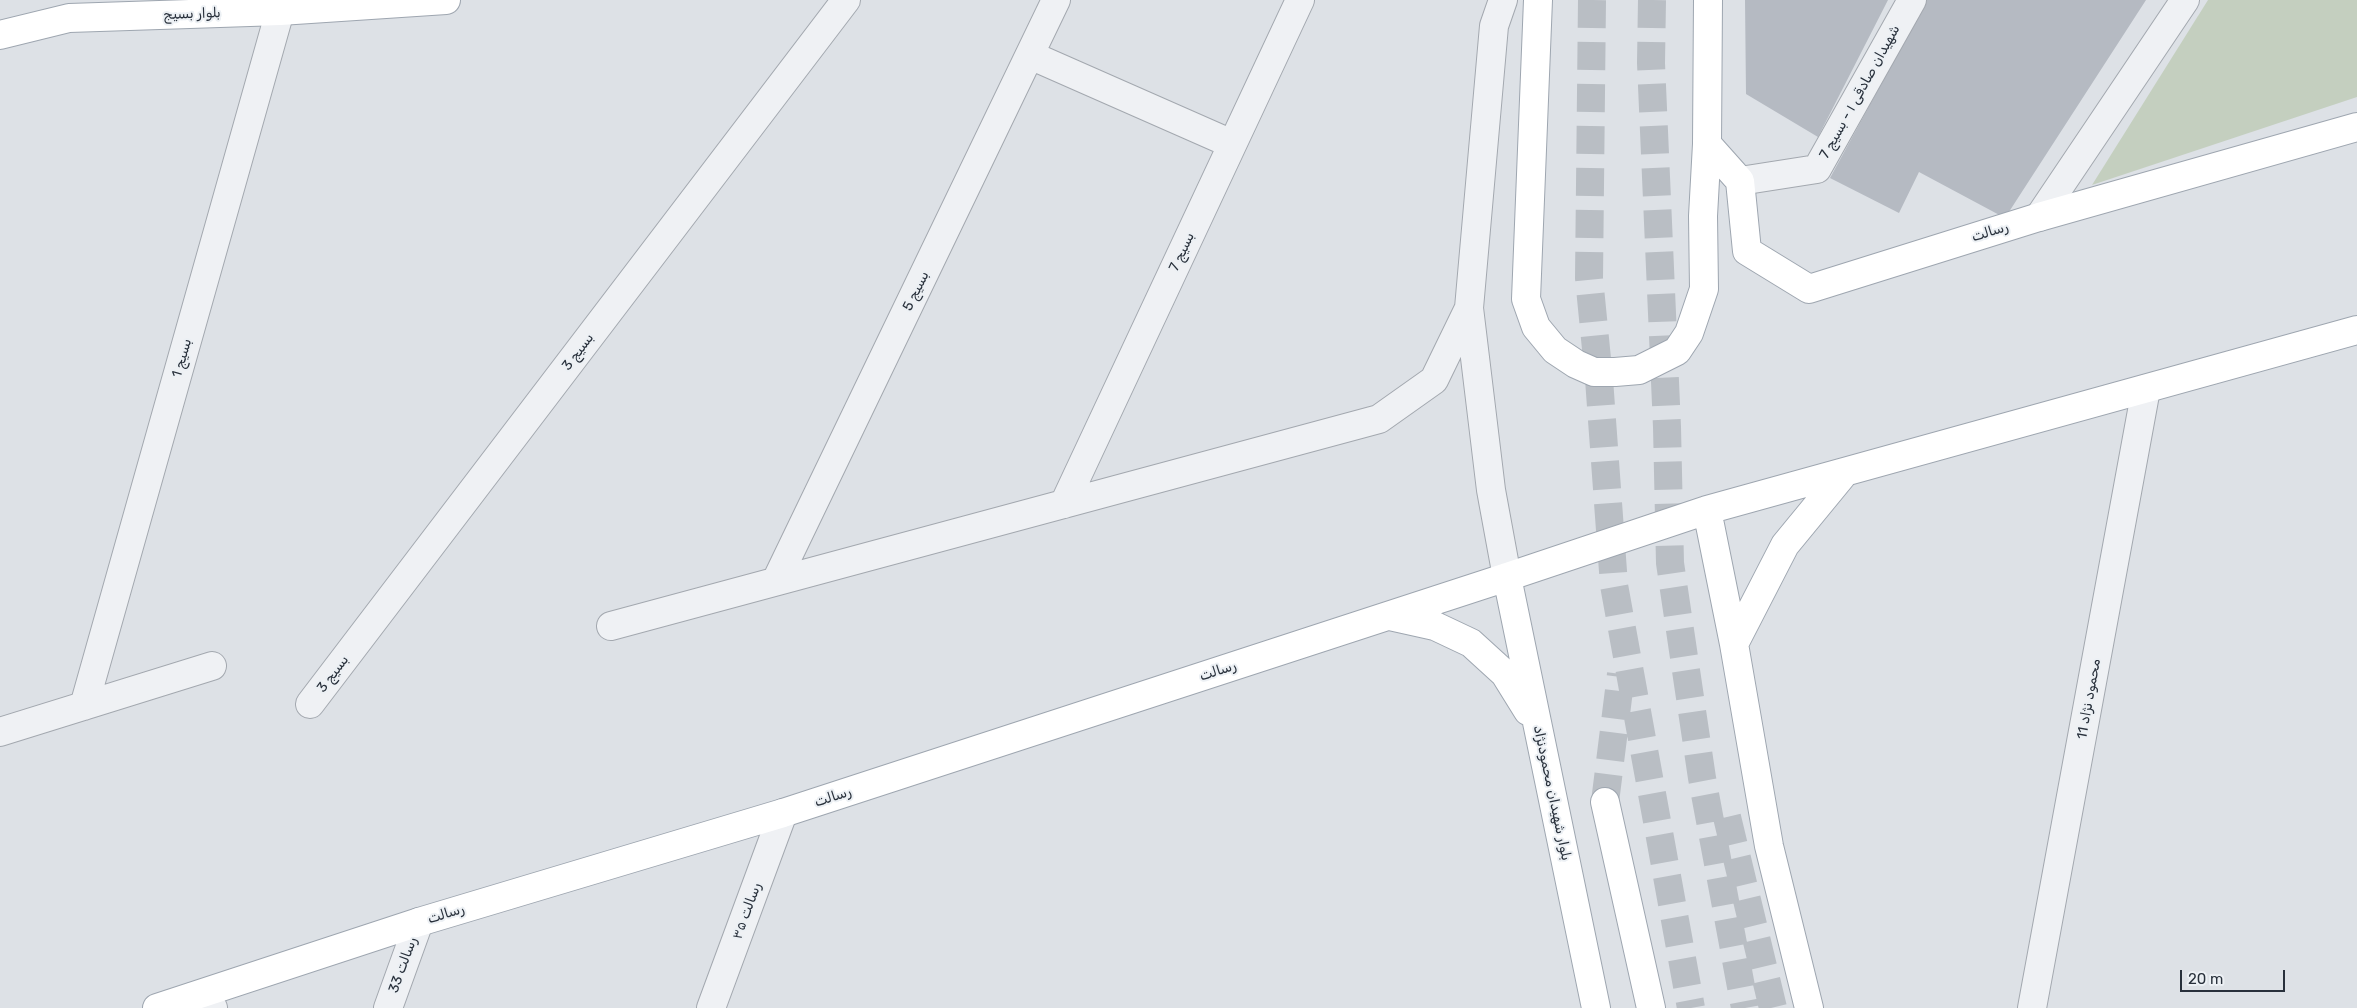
<!DOCTYPE html>
<html>
<head>
<meta charset="utf-8">
<style>
  body { margin:0 }
  #map { position:relative; width:2357px; height:1008px; overflow:hidden; background:#dde1e6; font-family:Rubik,sans-serif }
  canvas { display:block }
  .scale { position:absolute; left:2180px; top:970px; width:105px; height:22px; box-sizing:border-box; border:2px solid #28303b; border-top:0; padding-left:6px; font-size:15px; line-height:18px; white-space:nowrap; color:#28303b; -webkit-text-stroke:4px #ecf0f4; paint-order:stroke }
</style>
</head>
<body>
<div id="map">
<canvas width="2357" height="1008"></canvas>
<div class="scale">20 m</div>
</div>
<script>
const c = document.querySelector('canvas').getContext('2d');
c.lineJoin = 'round';
function fillPath(path, color) {
  c.fillStyle = color;
  c.fill(path, 'evenodd');
}
function shape(rows) {
  const path = new Path2D();
  for (const r of rows) {
    path.moveTo(r[0], r[1]);
    for (let i = 2; i < r.length; i += 2) path.lineTo(r[i], r[i + 1]);
  }
  return path;
}
function trace(path, color, width, dash) {
  c.strokeStyle = color;
  c.lineWidth = width;
  c.lineCap = dash ? 'butt' : 'round';
  c.setLineDash(dash || []);
  c.stroke(path);
}
function drawText(font, color, halo, rows, align = 'center') {
  c.font = font + ' Rubik,"Noto Sans Arabic",sans-serif';
  c.lineWidth = 4;
  c.setLineDash([]);
  c.textBaseline = 'middle';
  c.strokeStyle = halo;
  c.fillStyle = color;
  for (const [text, x, y, turn = 0] of rows) {
    c.save();
    c.translate(x, y);
    c.rotate((+turn || 0) * Math.PI / 180);
    c.textAlign = isNaN(turn) ? turn : align;
    if (halo) c.strokeText(text, 0, 0);
    c.fillText(text, 0, 0);
    c.restore();
  }
}
const green = shape([
  [2208,0,2357,0,2357,97,2092,185]
]);
const building = shape([
  [1745,0,1888,0,1818,137,1746,94],
  [1927,0,2146,0,2005,218,1919,172,1899,213,1830,178]
]);
const majorTunnel = shape([
  [1592,0,1589,278,1599,379,1614,585,1691,1008],
  [1652,0,1651,63,1667,427,1670,563,1702,778,1745,1008],
  [1605,802,1621,674],
  [1727,817,1773,1008]
]);
const minor = shape([
  [1030,55,1232,144],
  [1740,181,1817,169,1912,0],
  [2039,217,2185,0],
  [1469,308,1491,490,1507,577],
  [1064,504,1300,0],
  [776,581,1056,0],
  [611,626,1379,419,1434,380,1469,308,1494,26,1503,0],
  [310,704,846,0],
  [84,706,280,11],
  [0,732,212,666],
  [192,997,213,1008],
  [388,1008,419,922],
  [711,1008,783,813],
  [2032,1008,2146,389]
]);
const major = shape([
  [1538,0,1526,299,1536,327,1555,350,1576,364,1594,372,1615,372,1639,370,1677,351,1689,333,1704,289,1703,216,1707,144,1708,0],
  [0,35,69,18,280,11,446,0],
  [1707,144,1740,181,1747,251,1809,289,2039,217,2357,127],
  [1707,510,1734,644,1769,846,1809,1008],
  [1507,577,1596,1008],
  [1390,616,1435,626,1471,643,1505,674,1528,711],
  [1734,644,1785,545,1845,472],
  [1605,802,1651,1008],
  [157,1008,419,922,783,813,1507,577,1707,510,2357,330]
]);
const streetNames = [
  ["بلوار بسیج",192,14,-2],
  ["شهیدان صادقی ۱ - بسیج 7",1860,92,-61],
  ["رسالت",1990,232,-17],
  ["بسیج 7",1182,252,-65],
  ["بسیج 5",916,291,-64],
  ["بسیج 3",578,352,-53],
  ["بسیج 1",182,358,-74],
  ["رسالت",1218,671,-18],
  ["بسیج 3",333,674,-53],
  ["محمود نژاد 11",2089,699,-80],
  ["بلوار شهیدان محمودنژاد",1552,793,78],
  ["رسالت",833,797,-18],
  ["رسالت ۳۵",747,911,-70],
  ["رسالت",446,914,-17],
  ["رسالت 33",403,965,-70]
];
fillPath(green, '#c4cfbf');
fillPath(building, '#b5bac2');
trace(majorTunnel, '#b9bec4', 28, [28, 14]);
trace(minor, '#a3a8af', 30);
trace(major, '#9ea6b0', 30);
trace(minor, '#eff1f4', 28);
trace(major, '#fff', 28);
drawText('14px', '#28303b', '#ecf0f4', streetNames);
</script>
</body>
</html>
